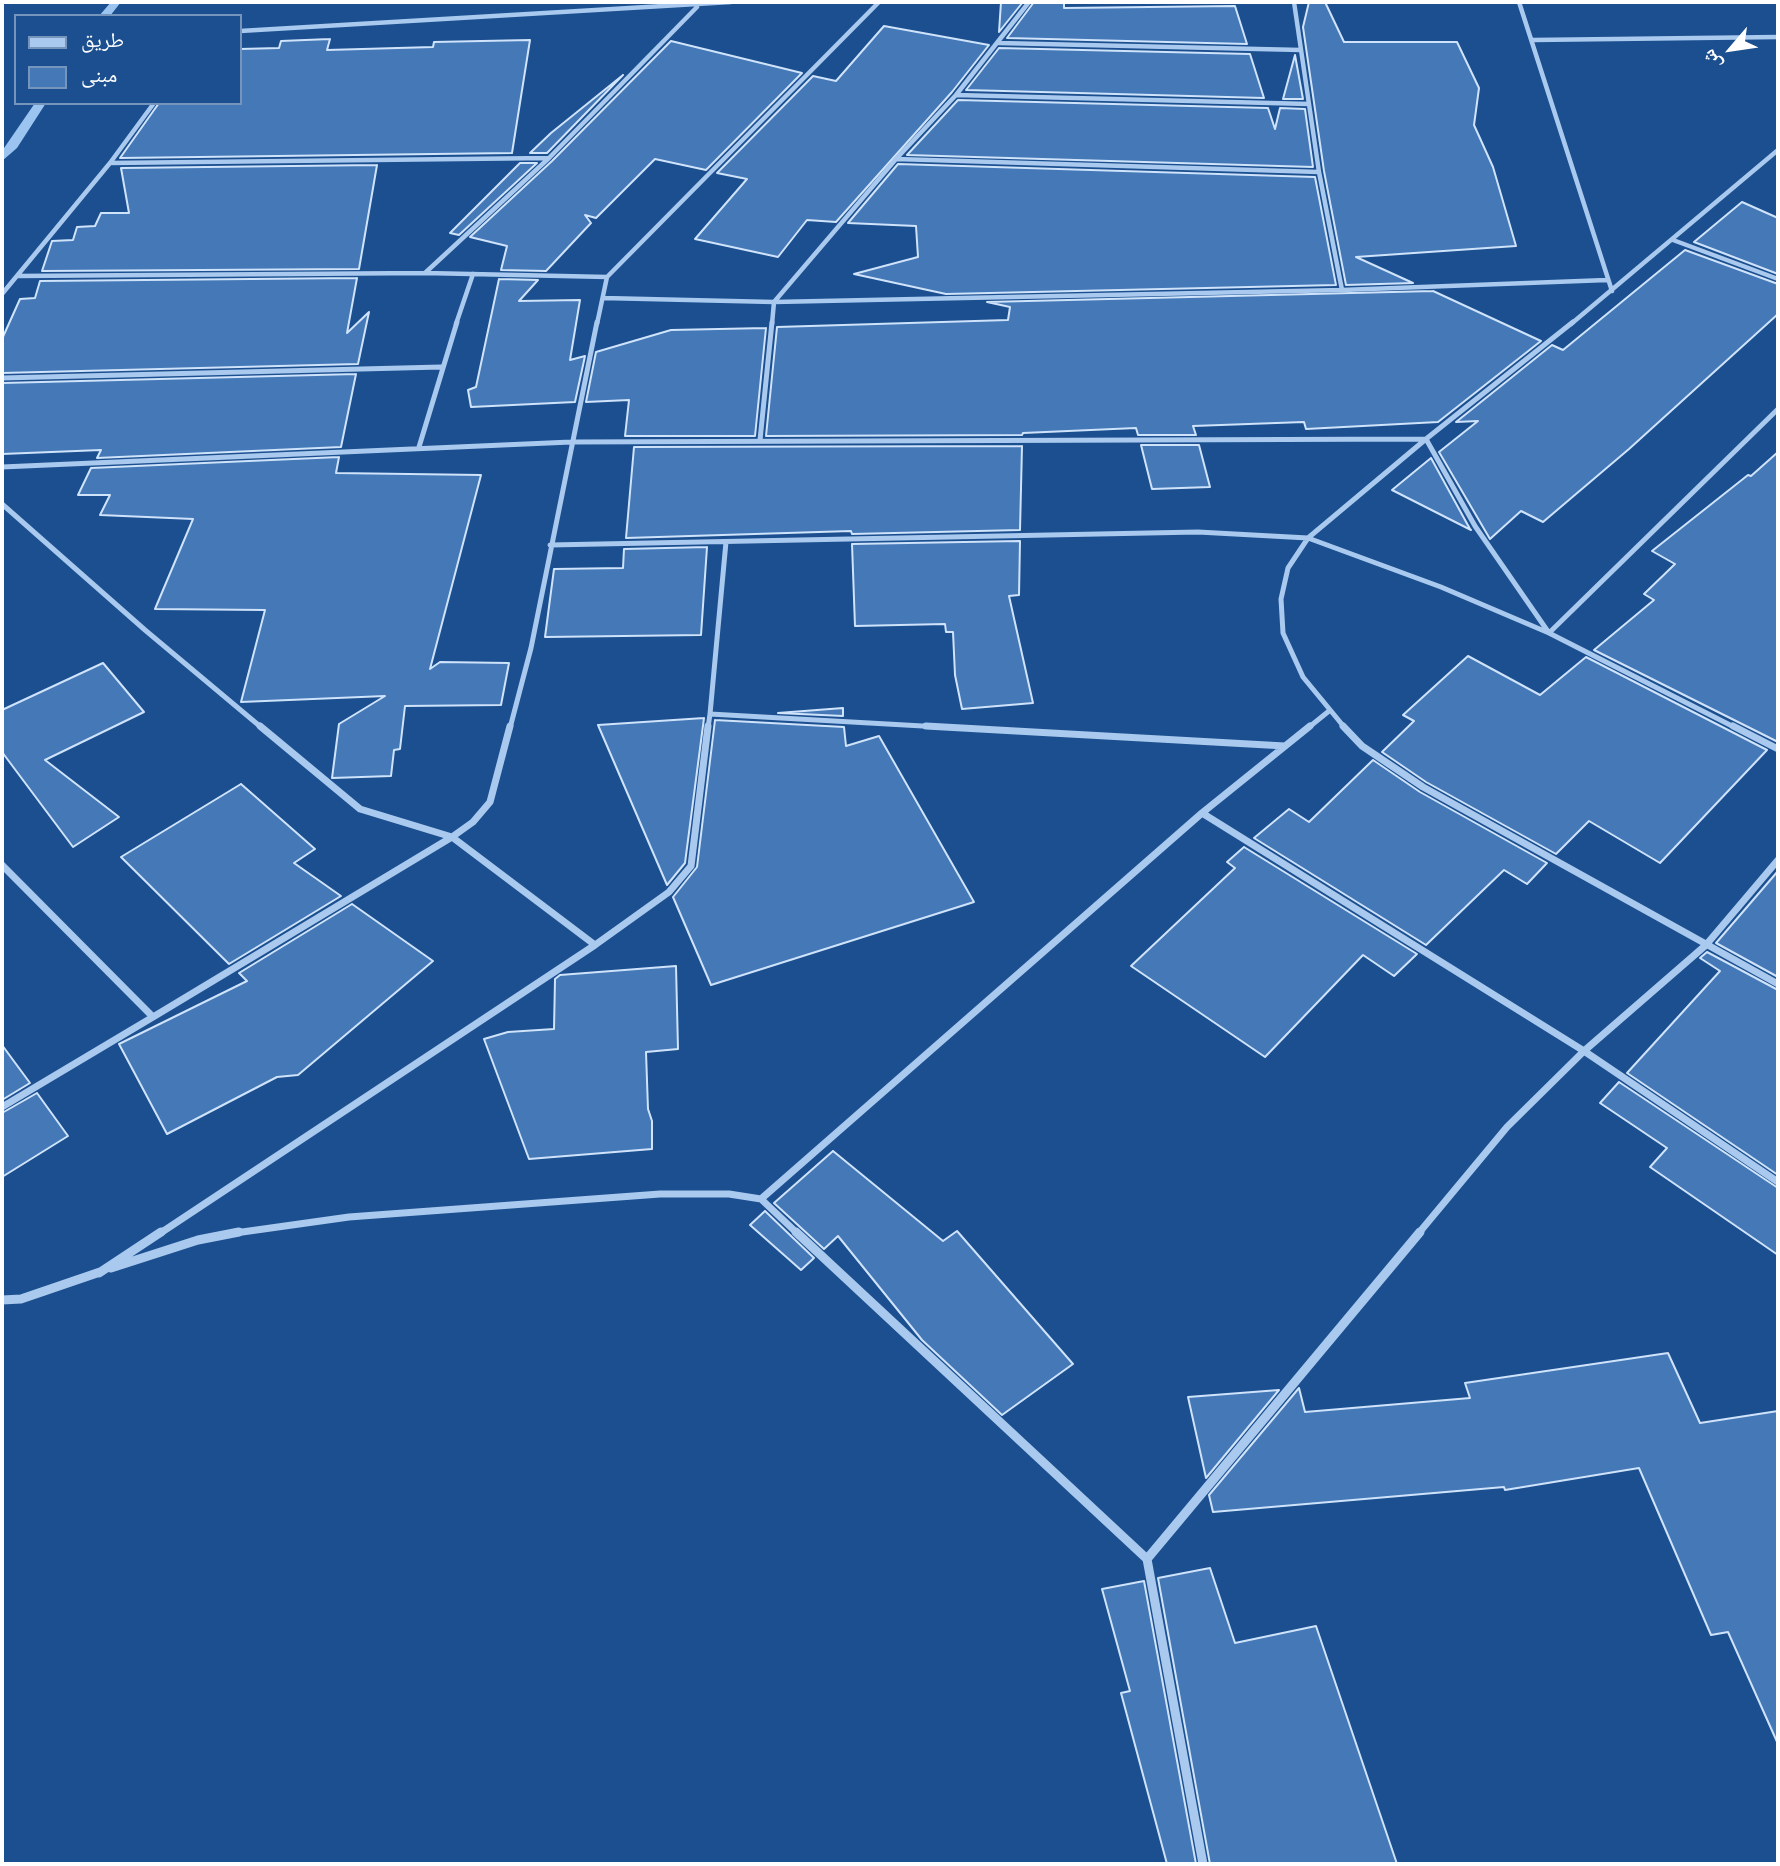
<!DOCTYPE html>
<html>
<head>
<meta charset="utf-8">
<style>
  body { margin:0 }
  #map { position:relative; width:1780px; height:1866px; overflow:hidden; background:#1b4f8f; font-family:"Sofia Sans Condensed","Noto Naskh Arabic",sans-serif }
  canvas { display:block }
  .frame { position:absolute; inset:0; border:4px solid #fff; pointer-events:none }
  .legend { position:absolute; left:14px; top:14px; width:228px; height:91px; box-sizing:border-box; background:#1b4f8f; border:2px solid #7695bc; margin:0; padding:9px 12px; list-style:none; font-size:21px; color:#fff }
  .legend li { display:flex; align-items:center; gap:14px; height:35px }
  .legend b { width:35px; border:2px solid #7695bc }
  .north { position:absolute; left:1696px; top:14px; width:70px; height:70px; -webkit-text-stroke:5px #1b4f8f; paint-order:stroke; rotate:241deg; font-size:19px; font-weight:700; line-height:28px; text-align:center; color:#fff }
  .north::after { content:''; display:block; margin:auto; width:24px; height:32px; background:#fff; clip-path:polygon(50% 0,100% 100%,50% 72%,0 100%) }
</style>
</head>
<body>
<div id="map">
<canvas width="1780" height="1866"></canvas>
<div class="frame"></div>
<ul class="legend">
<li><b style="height:9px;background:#a9c9ee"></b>طريق</li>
<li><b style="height:19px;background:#4478b7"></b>مبنى</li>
</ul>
<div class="north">ش</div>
</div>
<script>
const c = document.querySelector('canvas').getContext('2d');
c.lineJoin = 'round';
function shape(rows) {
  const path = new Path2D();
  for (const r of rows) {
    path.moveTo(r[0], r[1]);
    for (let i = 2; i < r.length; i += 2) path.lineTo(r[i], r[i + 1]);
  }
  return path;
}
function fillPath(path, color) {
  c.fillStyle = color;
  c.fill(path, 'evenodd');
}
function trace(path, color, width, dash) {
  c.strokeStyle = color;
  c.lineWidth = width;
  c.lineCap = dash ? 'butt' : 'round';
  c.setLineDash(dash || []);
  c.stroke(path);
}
const stream = shape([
  [111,2,121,2,110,16,99,16,111,2],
  [35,103,46,103,17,148,2,161,2,151,35,103]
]);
const building = shape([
  [1001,2,1023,2,999,32,1001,2],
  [1034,2,1064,2,1064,8,1235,6,1247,44,1007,38,1034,2],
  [1309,2,1325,2,1344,42,1457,42,1479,88,1474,125,1493,167,1516,246,1356,257,1413,283,1346,285,1324,171,1303,27,1309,2],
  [884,26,989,45,952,92,836,222,807,220,778,257,695,239,747,179,717,173,813,76,836,81,884,26],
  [330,39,327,50,433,47,434,42,530,40,512,153,120,158,159,103,240,103,240,49,279,48,281,41,330,39],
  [671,41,802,73,706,170,655,159,596,218,585,215,591,223,546,271,501,270,507,246,470,237,552,161,671,41],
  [999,48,1250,54,1264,98,966,90,999,48],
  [1295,55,1303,99,1283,99,1295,55],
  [623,75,547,153,530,153,551,133,623,75],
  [958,100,1268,108,1275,129,1280,108,1305,109,1313,167,907,155,958,100],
  [520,163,537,163,459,235,450,233,520,163],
  [898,164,1315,177,1336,285,946,294,854,274,918,257,916,226,848,223,898,164],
  [377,165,359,269,42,271,52,241,73,240,77,227,95,226,101,213,129,213,121,168,377,165],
  [1742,202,1778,218,1778,274,1694,242,1742,202],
  [1685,250,1778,284,1778,314,1629,449,1543,522,1521,511,1490,539,1439,452,1478,421,1456,422,1552,345,1563,350,1685,250],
  [357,278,347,333,369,312,358,364,2,373,2,339,20,299,35,298,40,281,357,278],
  [499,279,538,280,519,301,580,300,570,360,585,356,575,402,471,407,468,390,476,387,499,279],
  [1433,291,1541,341,1438,422,1306,429,1304,422,1193,426,1196,435,1138,435,1136,428,1023,433,1022,435,766,436,777,327,1008,320,1010,307,987,302,1433,291],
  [766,328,755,436,625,436,629,400,586,402,596,352,671,330,766,328],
  [356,374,341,447,97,458,101,450,2,454,2,383,356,374],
  [1141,445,1199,445,1210,487,1152,489,1141,445],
  [1022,446,1020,530,852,534,851,531,626,538,634,447,1022,446],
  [1778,452,1778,739,1776,741,1594,650,1654,600,1644,594,1675,564,1652,551,1748,475,1751,476,1778,452],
  [339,457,336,473,481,475,430,669,440,662,509,663,501,705,405,706,400,749,394,750,391,776,332,778,339,724,385,696,241,702,265,610,155,609,193,519,100,515,110,495,78,495,91,468,339,457],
  [1431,458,1470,529,1471,530,1392,490,1431,458],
  [1020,541,1019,595,1009,596,1033,703,962,709,955,675,953,632,946,632,945,624,855,626,852,544,1020,541],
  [707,547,701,635,545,637,554,569,623,568,624,549,707,547],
  [1468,656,1540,695,1586,657,1767,750,1660,863,1589,821,1556,854,1426,782,1382,752,1414,721,1403,715,1468,656],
  [103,663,144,712,45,760,119,817,73,847,2,752,2,710,103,663],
  [843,708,843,716,778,713,843,708],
  [704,718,685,863,667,885,598,725,704,718],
  [715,720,844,727,846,746,879,736,974,902,711,985,673,897,697,867,715,720],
  [1373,760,1420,792,1547,863,1527,884,1504,870,1426,945,1254,838,1289,809,1309,822,1373,760],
  [241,784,315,849,294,863,341,896,229,964,121,857,241,784],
  [1244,847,1417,954,1394,976,1363,955,1265,1057,1131,966,1235,868,1227,862,1244,847],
  [1778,871,1778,977,1716,943,1778,871],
  [352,904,433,961,298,1075,277,1077,167,1134,119,1044,247,981,239,973,352,904],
  [1707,952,1778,990,1778,1175,1627,1073,1720,971,1700,958,1707,952],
  [676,966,678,1049,646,1052,648,1109,652,1121,652,1149,529,1159,484,1039,508,1032,554,1029,555,979,560,975,676,966],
  [2,1045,30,1083,2,1100,2,1045],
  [1619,1082,1778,1188,1778,1255,1650,1167,1667,1148,1600,1103,1619,1082],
  [37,1093,68,1136,2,1177,2,1113,37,1093],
  [833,1151,943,1241,957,1231,1073,1364,1002,1415,922,1340,838,1236,824,1249,774,1203,833,1151],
  [765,1211,814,1258,801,1270,750,1225,765,1211],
  [1668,1353,1700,1423,1778,1411,1778,1744,1728,1632,1711,1635,1639,1468,1505,1490,1504,1487,1213,1512,1209,1495,1299,1388,1305,1412,1470,1398,1465,1383,1668,1353],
  [1279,1390,1206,1478,1188,1397,1279,1390],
  [1210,1568,1235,1643,1316,1626,1397,1864,1210,1864,1158,1578,1210,1568],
  [1144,1581,1196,1864,1167,1864,1121,1693,1130,1691,1102,1589,1144,1581]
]);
const streetFar3 = shape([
  [1294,2,1319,172,1342,290],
  [1519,2,1612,291],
  [240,31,731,2],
  [1533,40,1778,37],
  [999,43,1301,50],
  [956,95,1309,104],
  [896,159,1319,172],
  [110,163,549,158],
  [1673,240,1778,279],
  [425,273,549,158,697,7],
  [17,276,425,273,607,277],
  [2,294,110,163,154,103],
  [603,298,774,302,1342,290,1607,280],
  [456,324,473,274],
  [597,324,607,277,879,2],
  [772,324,774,302,896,159,956,95,1029,2],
  [1571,324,1778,150]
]);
const streetFar2 = shape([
  [2,378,441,367],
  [760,440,772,322],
  [419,447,457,322],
  [2,467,571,442,1426,439,1475,526,1549,633,1736,728],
  [2,504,145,630,262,728],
  [726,542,710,714,958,728],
  [550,545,1198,532,1308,538,1441,587,1549,633,1778,409],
  [510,728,531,648,597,322],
  [708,728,710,714],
  [1308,728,1329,711],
  [1345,728,1303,677,1283,633,1281,599,1288,568,1308,538,1426,439,1573,322]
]);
const streetFar1 = shape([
  [260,726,360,809,452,837,473,822,490,802,510,726],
  [926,726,1285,746],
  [1343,726,1362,746,1423,787,1778,984],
  [1733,726,1778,749],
  [1202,813,1584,1051,1778,1182],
  [2,865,153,1017,452,837,595,945,159,1234],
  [595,945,669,892,691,866,708,726],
  [2,1107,153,1017],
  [228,1234,349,1217,660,1194,729,1194,761,1199],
  [798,1234,761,1199,1202,813,1310,726],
  [1418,1234,1507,1127,1584,1051,1706,945,1778,860]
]);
const street = shape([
  [796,1232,1147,1559],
  [111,1268,198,1240,239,1232],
  [99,1273,161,1232],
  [2,1300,21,1299,100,1272],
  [1203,1864,1147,1559,1420,1232]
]);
fillPath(stream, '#9cc4f0');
fillPath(building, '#4478b7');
trace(building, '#cfe3fa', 2);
trace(streetFar3, '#a9c9ee', 4.5);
trace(streetFar2, '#a9c9ee', 5);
trace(streetFar1, '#a9c9ee', 7);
trace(street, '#a9c9ee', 9);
</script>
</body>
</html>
